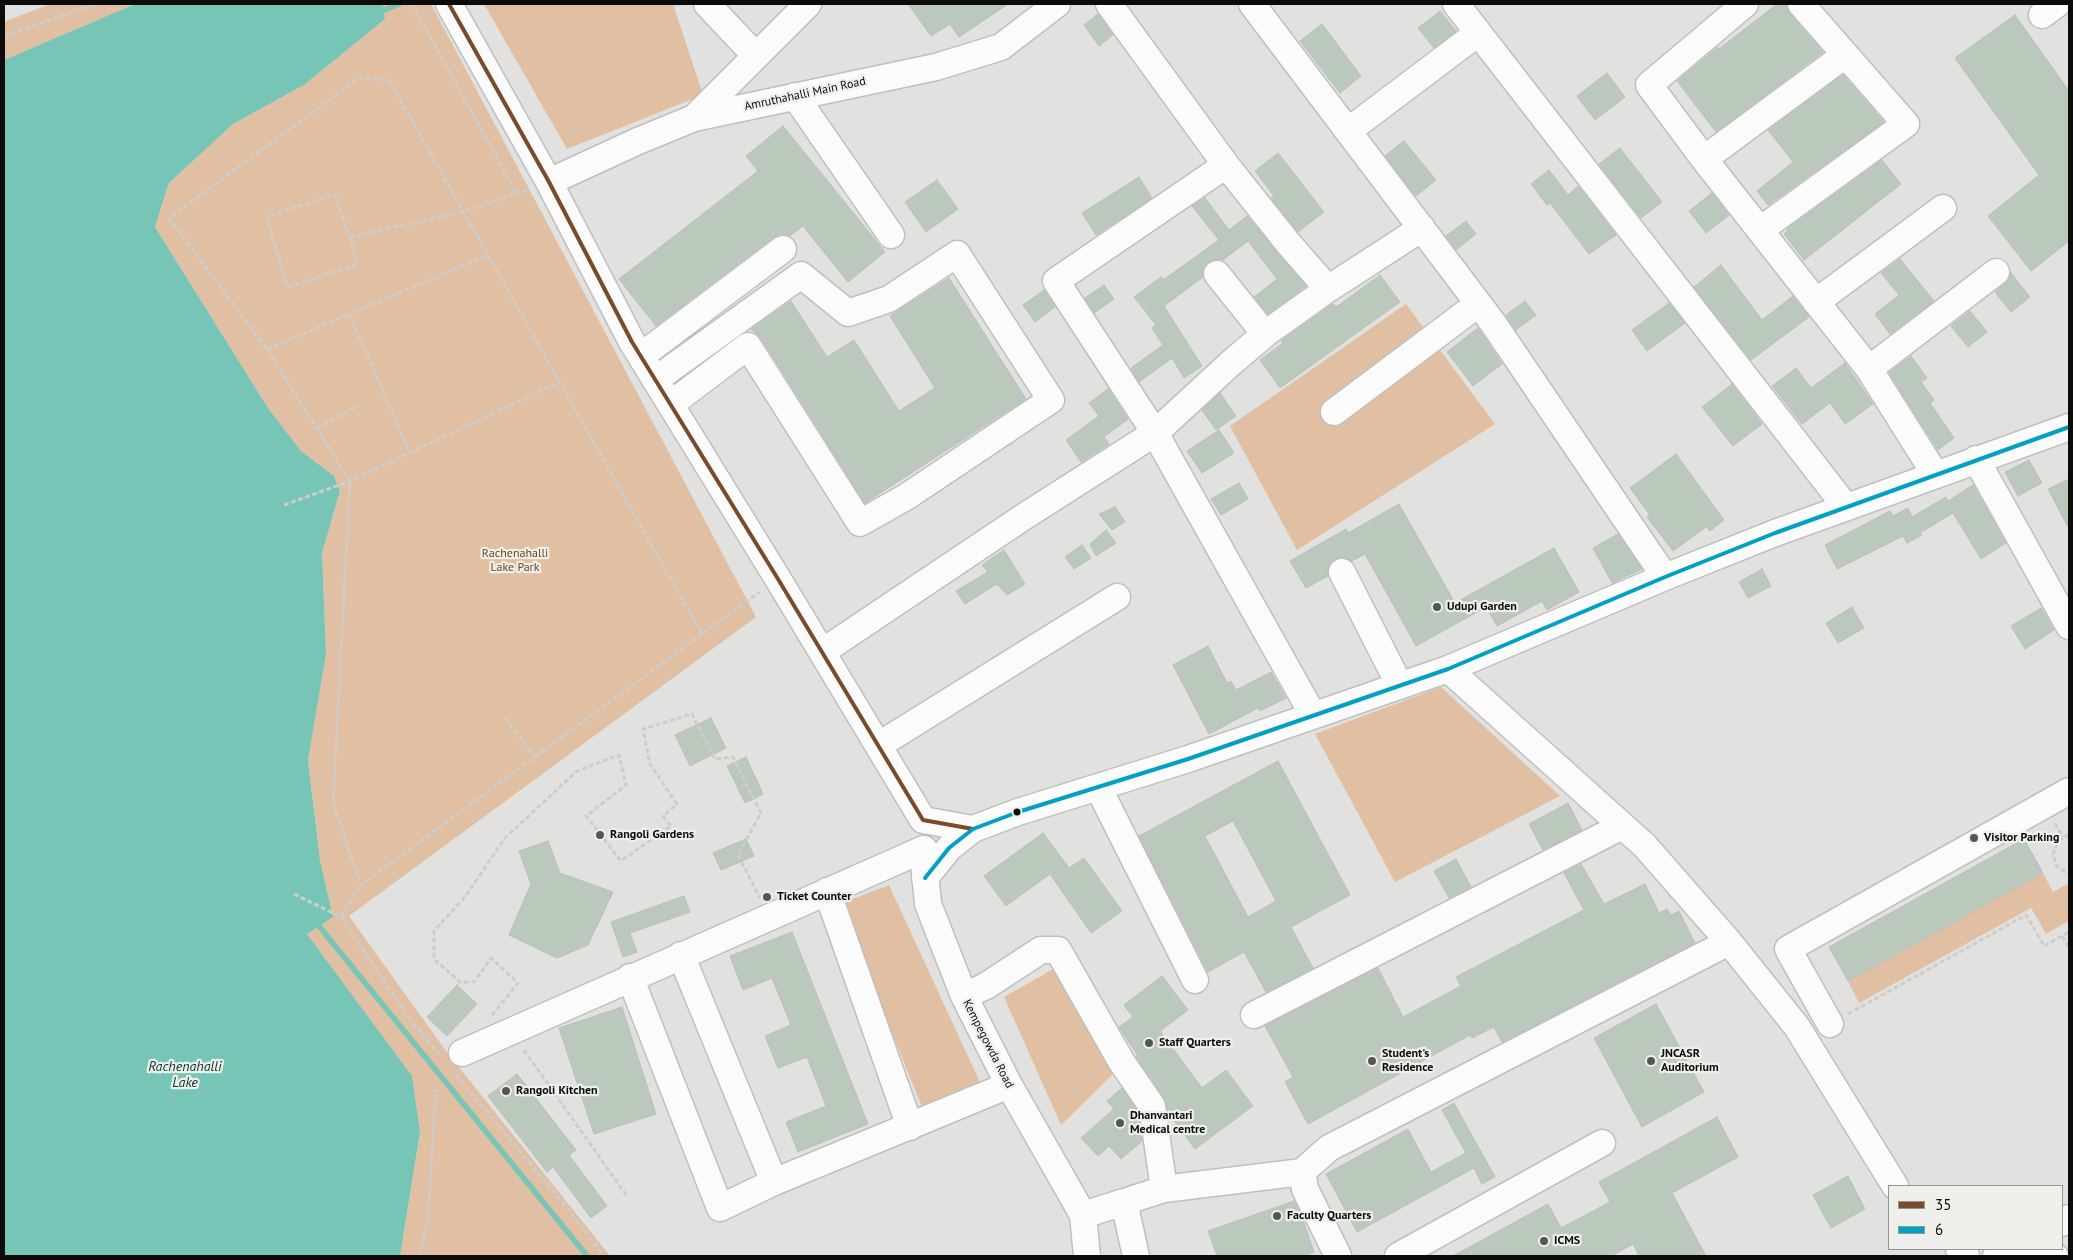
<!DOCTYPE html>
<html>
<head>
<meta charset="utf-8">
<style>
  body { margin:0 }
  #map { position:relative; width:2073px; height:1260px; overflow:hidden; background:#e1e2e0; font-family:"PT Sans",sans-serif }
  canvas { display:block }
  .frame { position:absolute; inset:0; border:5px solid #0b0b0a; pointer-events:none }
  .legend { position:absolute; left:1888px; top:1185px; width:175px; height:65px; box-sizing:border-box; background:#eff0ec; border:1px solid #949492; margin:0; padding:6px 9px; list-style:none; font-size:15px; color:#0b0b0a }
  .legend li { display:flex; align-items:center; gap:10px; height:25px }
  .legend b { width:25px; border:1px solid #949492 }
</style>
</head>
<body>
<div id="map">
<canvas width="2073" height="1260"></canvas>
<div class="frame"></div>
<ul class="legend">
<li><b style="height:6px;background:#7a4b2a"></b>35</li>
<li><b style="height:6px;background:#01a1c4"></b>6</li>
</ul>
</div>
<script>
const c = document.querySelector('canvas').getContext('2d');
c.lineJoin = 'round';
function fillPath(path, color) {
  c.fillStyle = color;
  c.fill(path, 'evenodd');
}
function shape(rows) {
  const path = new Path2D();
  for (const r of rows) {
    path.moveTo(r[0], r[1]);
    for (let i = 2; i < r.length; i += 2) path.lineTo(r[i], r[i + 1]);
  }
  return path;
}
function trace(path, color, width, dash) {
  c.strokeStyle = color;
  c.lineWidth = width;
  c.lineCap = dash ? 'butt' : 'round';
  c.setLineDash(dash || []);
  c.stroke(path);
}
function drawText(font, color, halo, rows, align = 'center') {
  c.font = font + ' "PT Sans",sans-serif';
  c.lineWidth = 4.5;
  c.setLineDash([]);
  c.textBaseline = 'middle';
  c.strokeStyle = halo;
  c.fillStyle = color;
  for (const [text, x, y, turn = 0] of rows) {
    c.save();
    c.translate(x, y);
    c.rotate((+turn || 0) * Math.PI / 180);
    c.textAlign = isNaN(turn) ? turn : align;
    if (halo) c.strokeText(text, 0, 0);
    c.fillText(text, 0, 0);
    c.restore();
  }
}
const green = shape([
  [50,4,135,4,4,60,4,22],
  [383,4,431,4,756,617,349,916,446,1051,610,1256,400,1256,420,1132,412,1077,307,934,333,916,320,860,308,761,326,654,322,553,340,491,334,476,301,451,268,408,155,227,169,183,233,124,304,85,385,19],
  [484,4,673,4,703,95,567,149],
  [1406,304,1495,424,1297,550,1230,426],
  [1441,687,1560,796,1395,882,1315,734],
  [2043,873,2053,892,2069,883,2069,921,2046,934,2031,908,1859,1003,1848,981],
  [889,885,983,1089,924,1112,840,904],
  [1055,968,1115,1072,1061,1125,1004,997]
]);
const water = shape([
  [135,4,383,4,385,19,304,85,233,124,169,183,155,227,268,408,301,451,334,476,340,491,322,553,326,654,308,761,320,860,333,917,307,934,412,1076,420,1132,400,1256,4,1256,4,60]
]);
const stream = shape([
  [384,10,399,4],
  [314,920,587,1256]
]);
const building = shape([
  [908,4,1008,4,959,37,950,24,931,36,908,4],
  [1777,4,1786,4,1790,14,1823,52,1716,132,1677,81,1718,47,1719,49,1777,4],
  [1440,11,1456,31,1434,48,1418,28,1440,11],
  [1098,14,1113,35,1099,46,1084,25,1098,14],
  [2015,15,2069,91,2069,241,2031,271,1988,216,2039,175,1955,58,2015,15],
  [1322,24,1361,76,1340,93,1300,41,1322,24],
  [1607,73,1625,97,1595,120,1577,96,1607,73],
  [1843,75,1884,122,1768,205,1757,191,1793,162,1768,130,1843,75],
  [783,126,885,252,848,282,803,226,790,236,782,234,774,237,656,326,619,279,758,171,746,156,783,126],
  [1404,141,1436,180,1416,196,1385,156,1404,141],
  [1620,148,1662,202,1641,218,1599,164,1620,148],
  [1278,153,1324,212,1298,232,1271,198,1274,196,1255,171,1278,153],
  [1882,160,1901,184,1804,260,1784,234,1788,230,1787,229,1882,160],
  [1549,170,1568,195,1578,186,1616,235,1589,254,1550,203,1547,205,1531,184,1549,170],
  [1139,177,1152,198,1096,235,1082,213,1139,177],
  [937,180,958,209,926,232,905,202,937,180],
  [1712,193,1729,215,1706,233,1689,211,1712,193],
  [1205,198,1229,230,1247,216,1306,286,1268,314,1254,297,1277,279,1248,241,1223,260,1215,259,1208,262,1203,269,1203,277,1164,306,1202,366,1184,378,1172,358,1139,382,1131,368,1163,345,1152,328,1156,325,1134,297,1161,277,1163,280,1219,240,1192,206,1205,198],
  [1466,221,1476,234,1456,250,1446,236,1466,221],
  [1900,259,1934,301,1890,334,1875,314,1899,295,1881,273,1900,259],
  [1721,265,1762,320,1793,296,1809,317,1751,360,1694,287,1721,265],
  [2011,273,2030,297,2011,312,1995,292,2005,284,2011,273],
  [1380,275,1400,302,1280,388,1260,360,1283,343,1281,341,1333,304,1336,307,1343,302,1380,275],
  [949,278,1026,399,865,503,761,338,751,329,791,301,827,357,854,340,899,411,935,388,890,316,949,278],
  [1104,285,1114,299,1094,313,1085,298,1104,285],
  [1044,290,1055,307,1035,322,1023,305,1044,290],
  [1525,301,1536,315,1516,330,1506,315,1525,301],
  [1669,303,1685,323,1647,351,1632,330,1669,303],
  [1970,311,1987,332,1968,347,1951,326,1970,311],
  [1478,328,1502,364,1473,386,1447,352,1478,328],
  [1911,356,1927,378,1921,382,1934,400,1930,403,1954,438,1938,450,1889,373,1911,356],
  [1845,363,1873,404,1845,424,1830,403,1802,424,1772,386,1796,368,1811,388,1845,363],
  [1732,384,1762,424,1733,446,1702,407,1732,384],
  [1108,389,1128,419,1104,437,1109,444,1081,462,1066,440,1099,416,1089,403,1108,389],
  [1220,393,1236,416,1216,430,1202,410,1220,393],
  [1219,430,1234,453,1202,473,1187,451,1219,430],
  [1676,454,1724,520,1710,531,1706,527,1673,551,1647,517,1650,515,1630,488,1676,454],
  [2029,460,2042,483,2018,496,2005,472,2029,460],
  [2069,479,2069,529,2048,489,2069,479],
  [1239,483,1248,499,1221,515,1211,499,1239,483],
  [1973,485,2006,543,1981,559,1953,513,1920,533,1922,535,1907,543,1903,536,1837,569,1825,545,1890,511,1893,516,1908,508,1912,517,1946,497,1948,501,1973,485],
  [1399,504,1455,603,1554,548,1579,592,1547,610,1542,601,1497,626,1486,607,1416,646,1365,554,1352,561,1343,557,1335,559,1329,564,1328,576,1306,588,1290,561,1346,529,1348,533,1399,504],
  [1115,507,1125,522,1112,530,1099,514,1115,507],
  [1106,530,1116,543,1096,556,1090,544,1106,530],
  [1618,534,1642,569,1612,583,1593,548,1618,534],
  [1082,545,1091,558,1074,569,1065,557,1082,545],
  [1004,550,1025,584,1007,595,997,584,965,604,956,591,988,572,982,565,1004,550],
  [1762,569,1771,586,1748,598,1739,582,1762,569],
  [1852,607,1864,628,1838,643,1826,623,1852,607],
  [2041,608,2054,630,2025,649,2011,626,2041,608],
  [1208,646,1227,683,1231,681,1236,690,1271,672,1286,698,1260,711,1258,708,1209,734,1173,665,1208,646],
  [711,718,726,748,690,766,675,735,711,718],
  [746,757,763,794,745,803,727,766,746,757],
  [1278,761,1350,895,1291,927,1313,968,1266,992,1244,952,1208,972,1139,836,1278,761],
  [1233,821,1276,901,1248,917,1205,836,1233,821],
  [1568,803,1582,830,1543,850,1529,824,1568,803],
  [1043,833,1069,868,1084,858,1122,911,1091,933,1050,874,1006,906,984,876,1043,833],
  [746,839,754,856,721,870,713,853,746,839],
  [2024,839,2043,873,1848,981,1829,947,2024,839],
  [548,841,560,873,613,892,588,945,557,958,509,935,531,884,519,851,548,841],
  [1456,859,1471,887,1449,898,1434,871,1456,859],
  [1581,864,1604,904,1645,884,1659,913,1667,909,1671,915,1679,911,1695,943,1502,1042,1494,1027,1472,1038,1470,1035,1308,1124,1285,1082,1293,1077,1265,1026,1378,968,1403,1017,1461,986,1456,977,1584,910,1564,873,1581,864],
  [684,896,690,912,630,933,637,952,623,957,611,922,684,896],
  [792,932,868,1124,798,1152,786,1122,826,1106,807,1057,778,1068,765,1036,791,1025,772,978,743,990,730,956,792,932],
  [1162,976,1188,1010,1160,1031,1202,1088,1226,1070,1253,1106,1195,1149,1168,1113,1164,1097,1136,1057,1138,1056,1119,1027,1133,1017,1124,1005,1162,976],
  [457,985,477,1004,447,1036,427,1017,457,985],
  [1656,1004,1704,1092,1642,1127,1594,1038,1656,1004],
  [622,1007,656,1114,594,1134,559,1028,622,1007],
  [517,1074,576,1150,569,1155,607,1206,591,1218,553,1167,547,1172,488,1096,517,1074],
  [1122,1088,1138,1112,1140,1125,1134,1129,1141,1137,1142,1141,1121,1159,1109,1146,1098,1156,1081,1138,1114,1109,1107,1101,1122,1088],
  [1454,1103,1495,1177,1482,1184,1474,1168,1357,1232,1326,1174,1408,1129,1431,1172,1466,1153,1442,1110,1454,1103],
  [1717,1117,1738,1157,1672,1193,1706,1256,1639,1256,1633,1244,1611,1256,1453,1256,1548,1204,1561,1228,1610,1202,1599,1182,1717,1117],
  [1848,1176,1865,1209,1831,1228,1813,1195,1848,1176],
  [1294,1201,1302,1217,1314,1252,1303,1256,1217,1256,1208,1231,1294,1201]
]);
const path = shape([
  [412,4,517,194],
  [4,36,95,4],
  [335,194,358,264,288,287,266,217,335,194],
  [349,237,463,212,529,189],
  [349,314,410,453],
  [267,349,488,255],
  [317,428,360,405],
  [284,505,350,481,560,382],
  [702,634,361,885,333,803,350,481,267,349,169,218,359,78,389,80,702,634,760,592],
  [505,718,535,757],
  [2055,823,2063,837],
  [2069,834,2058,841,2053,854,2057,867,2069,874],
  [294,894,341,917,361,885],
  [341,917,408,1017,439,1054],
  [2062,936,2069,948],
  [1848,1014,2026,915,2044,946,2069,932],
  [492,1015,518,983,491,958,474,982,460,982,434,959,434,931,465,897,505,838,577,771,619,755,626,785,586,816,621,861,671,826,663,816,677,804,650,764,643,729,692,714,715,759,733,757,761,813,738,855,760,898],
  [524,1050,627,1196],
  [456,1075,560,1199,604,1256],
  [420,1256,428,1218,436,1089]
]);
const minor = shape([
  [449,4,549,182,632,342,778,579,923,820,973,829],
  [707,4,756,56],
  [1252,4,1493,323,1665,577],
  [1456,4,1846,507],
  [1745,4,1649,85,1704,159,1869,369,1935,474],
  [2042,15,2057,4],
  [795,96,891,235],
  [695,117,808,4],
  [1348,131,1478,33],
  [1704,159,1845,55],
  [1226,165,1288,243,1328,289,1422,228],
  [549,182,638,141,694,118,936,67,1001,47,1057,4],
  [1760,230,1906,124,1801,4],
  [1217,274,1265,334,1328,289],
  [1816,302,1943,208],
  [1265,334,1231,363,1155,433,1313,715],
  [641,356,783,249],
  [1869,369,1996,272],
  [655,380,801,275,848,313,889,299,957,254,1051,400,906,497,860,523,748,346,671,404],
  [1334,412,1478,304],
  [1976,459,2069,626],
  [1342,572,1400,686],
  [822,652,1025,516,1155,433,1056,281,1226,165,1109,4],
  [1448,669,1645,846,1729,942,1797,1027,1895,1186],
  [879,745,1117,597],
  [1098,787,1195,980],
  [924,862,928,904,964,996,1009,1085,1083,1215,1087,1256],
  [925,878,949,848,973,829,1018,812,1188,759,1448,669,1665,577,1775,533,2069,427],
  [827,891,910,1127],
  [681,955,774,1182],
  [630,977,720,1208,774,1182,1009,1085],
  [964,996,986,986,1041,950,1058,950,1121,1061,1152,1106,1164,1189],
  [1254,1015,1622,826],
  [1830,1024,1788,949,2069,791],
  [462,1053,924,849],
  [1124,1202,1164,1189,1302,1172],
  [1083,1215,1124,1202,1136,1256],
  [2062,1223,2069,1218],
  [1959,1249,1966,1256],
  [1338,1256,1305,1189,1302,1172,1329,1148,1729,942],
  [1398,1256,1602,1143],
  [1996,1256,2020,1251,2055,1256]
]);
const bus1 = shape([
  [449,4,549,182,632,342,778,579,923,820,973,829]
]);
const bus2 = shape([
  [925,878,949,848,973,829,1018,812,1188,759,1448,669,1665,577,1775,533,2069,427]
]);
const markers = [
  [1437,607,5,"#565655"],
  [1017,812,4.5,"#0b0b0a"],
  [600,835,5,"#565655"],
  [1974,838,5,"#565655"],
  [767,897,5,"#565655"],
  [1149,1043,5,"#565655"],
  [1372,1061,5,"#565655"],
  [1651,1061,5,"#565655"],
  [506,1091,5,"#565655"],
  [1120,1123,5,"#565655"],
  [1277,1216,5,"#565655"],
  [1544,1241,5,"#565655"]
];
const streetNames = [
  ["Amruthahalli Main Road",805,94,-12],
  ["Kempegowda Road",988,1044,63]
];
const parkNames = [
  ["Rachenahalli",515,554],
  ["Lake Park",515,568]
];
const poiNames = [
  ["Udupi Garden",1447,607],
  ["Rangoli Gardens",610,835],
  ["Visitor Parking",1984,838],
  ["Ticket Counter",777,897],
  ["Staff Quarters",1159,1043],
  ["Student's",1382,1054],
  ["Residence",1382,1068],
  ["JNCASR",1661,1054],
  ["Auditorium",1661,1068],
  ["Rangoli Kitchen",516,1091],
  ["Dhanvantari",1130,1116],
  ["Medical centre",1130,1130],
  ["Faculty Quarters",1287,1216],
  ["ICMS",1554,1241]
];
const waterNames = [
  ["Rachenahalli",185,1067],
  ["Lake",185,1083]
];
fillPath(green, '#e1bfa2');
fillPath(water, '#77c5b7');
trace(stream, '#77c5b7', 5.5);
fillPath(building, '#bbc9bd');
trace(building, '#bcbdbb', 1);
trace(minor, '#bfc0be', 29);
trace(path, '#cdcecc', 3, [5, 2.5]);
trace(minor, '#fafbfa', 26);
trace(bus1, '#7a4b2a', 4);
trace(bus2, '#01a1c4', 4);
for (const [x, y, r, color] of markers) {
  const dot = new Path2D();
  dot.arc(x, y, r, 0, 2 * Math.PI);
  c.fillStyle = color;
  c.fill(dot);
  trace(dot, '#eff0ec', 2);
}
drawText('12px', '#0b0b0a', '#eff0ec', streetNames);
drawText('12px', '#6e431b', '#eff0ec', parkNames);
drawText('bold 12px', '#0b0b0a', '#eff0ec', poiNames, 'left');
drawText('italic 14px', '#033830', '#eff0ec', waterNames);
</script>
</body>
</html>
